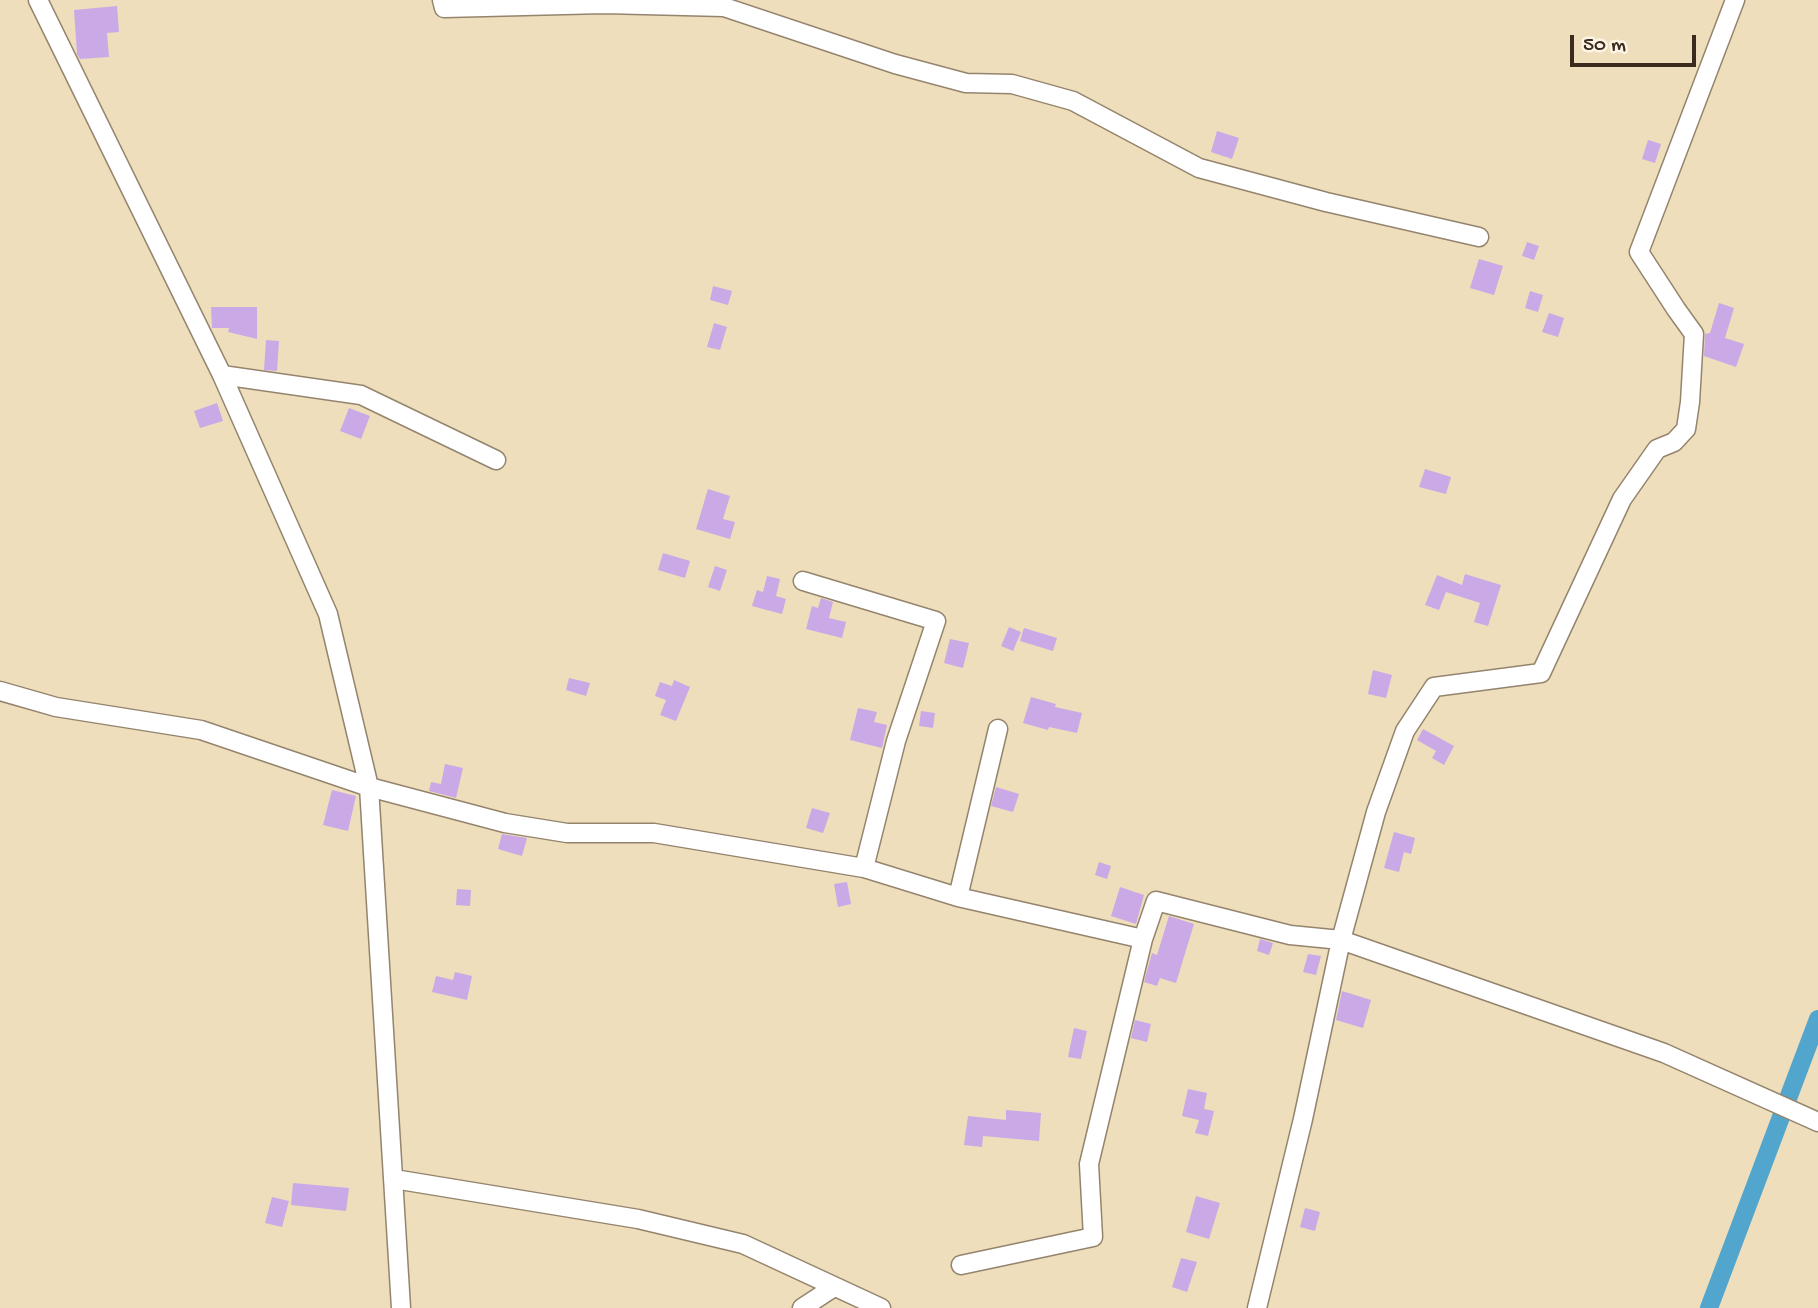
<!DOCTYPE html>
<html>
<head>
<meta charset="utf-8">
<style>
  body { margin:0 }
  #map { position:relative; width:1818px; height:1308px; overflow:hidden; background:#eedebc; font-family:"Gochi Hand",sans-serif }
  canvas { display:block }
  .scale { position:absolute; left:1570px; top:35px; width:126px; height:32px; box-sizing:border-box; border:4px solid #3b2a1e; border-top:0; padding-left:9px; font-size:21px; line-height:24px; white-space:nowrap; color:#3b2a1e; -webkit-text-stroke:5px #fcf5e5; paint-order:stroke }
</style>
</head>
<body>
<div id="map">
<canvas width="1818" height="1308"></canvas>
<div class="scale">50 m</div>
</div>
<script>
const c = document.querySelector('canvas').getContext('2d');
c.lineJoin = 'round';
function shape(rows) {
  const path = new Path2D();
  for (const r of rows) {
    path.moveTo(r[0], r[1]);
    for (let i = 2; i < r.length; i += 2) path.lineTo(r[i], r[i + 1]);
  }
  return path;
}
function trace(path, color, width, dash) {
  c.strokeStyle = color;
  c.lineWidth = width;
  c.lineCap = dash ? 'butt' : 'round';
  c.setLineDash(dash || []);
  c.stroke(path);
}
function fillPath(path, color) {
  c.fillStyle = color;
  c.fill(path, 'evenodd');
}
const canal = shape([
  [1709,1308,1818,1019]
]);
const building = shape([
  [117,6,119,32,107,33,109,57,80,59,77,54,74,10],
  [1217,131,1239,138,1232,159,1211,152],
  [1648,140,1661,144,1655,163,1642,159],
  [1527,242,1539,246,1534,260,1522,256],
  [1479,259,1503,266,1494,295,1470,288],
  [713,286,732,291,728,305,710,300],
  [1530,291,1543,295,1538,312,1525,308],
  [1719,303,1734,308,1725,338,1744,344,1736,367,1704,356,1705,334,1710,333],
  [211,307,257,307,257,339,228,332,229,328,212,328],
  [1549,313,1564,318,1558,337,1542,332],
  [714,323,727,327,720,350,707,347],
  [266,340,279,341,277,371,264,370],
  [217,403,223,421,200,428,194,411],
  [349,408,370,416,361,439,340,431],
  [1425,469,1451,477,1446,494,1419,487],
  [708,489,730,496,723,519,735,522,730,539,696,529],
  [663,553,690,561,685,578,658,570],
  [715,566,727,570,720,591,708,587],
  [1465,574,1501,585,1488,626,1474,622,1480,603,1446,592,1439,610,1425,605,1437,575,1462,585],
  [767,576,780,579,776,596,786,599,782,614,752,606,757,590,763,592],
  [821,598,833,602,829,618,846,622,842,638,806,629,812,606,818,608],
  [1009,627,1021,632,1013,651,1001,646],
  [1024,628,1057,638,1053,651,1020,641],
  [950,639,969,643,963,668,944,663],
  [1373,670,1392,675,1386,698,1368,694],
  [569,678,590,683,586,696,566,690],
  [674,680,690,687,676,721,660,715,666,700,655,696,660,682,672,686],
  [1031,697,1056,704,1055,707,1082,713,1077,733,1049,727,1048,730,1023,723],
  [858,708,877,712,874,722,887,725,882,748,850,740],
  [921,711,935,713,933,728,919,726],
  [1423,729,1454,746,1444,765,1432,758,1436,751,1417,740],
  [445,764,463,768,456,798,429,791,431,782,441,784],
  [996,787,1019,794,1013,812,991,806],
  [332,790,356,796,348,831,323,825],
  [812,808,830,813,823,833,806,828],
  [1394,832,1415,838,1411,854,1404,852,1399,872,1384,868],
  [502,834,527,838,522,856,498,849],
  [1099,862,1111,866,1107,879,1095,875],
  [847,882,851,904,838,907,834,884],
  [1120,887,1144,895,1136,924,1111,916],
  [457,889,471,890,470,906,456,905],
  [1169,916,1194,924,1176,983,1160,978,1157,986,1144,982,1152,953,1157,955],
  [1260,939,1273,943,1269,955,1257,951],
  [1308,954,1321,956,1316,975,1303,972],
  [455,972,472,976,467,1000,432,992,436,976,453,980],
  [1342,991,1371,1000,1363,1028,1336,1020],
  [1135,1020,1151,1024,1147,1042,1131,1038],
  [1074,1028,1087,1031,1081,1059,1068,1057],
  [1188,1089,1207,1093,1204,1109,1214,1111,1208,1136,1195,1133,1199,1120,1182,1116],
  [1006,1110,1041,1113,1039,1141,983,1136,982,1147,964,1145,968,1116,1006,1120],
  [293,1183,349,1188,346,1211,291,1205],
  [1196,1196,1220,1203,1209,1239,1186,1232],
  [272,1197,289,1201,282,1227,265,1223],
  [1305,1208,1320,1212,1315,1231,1300,1227],
  [1181,1258,1197,1262,1187,1292,1172,1287]
]);
const street = shape([
  [38,0,222,375,328,614,369,787,401,1308],
  [442,0,444,8,604,4,724,7,895,64,966,83,1012,84,1073,101,1199,168,1326,202,1479,237],
  [222,375,361,395,496,460],
  [803,581,936,621,896,741,864,868],
  [0,691,56,707,201,730,369,787,505,823,567,833,654,833,864,868,958,897,1143,939,1156,901,1290,935,1341,940,1664,1053,1818,1122],
  [958,897,998,729],
  [394,1179,638,1219,743,1244,881,1308],
  [961,1265,1093,1237,1089,1164,1143,939],
  [802,1308,834,1287],
  [1257,1308,1303,1119,1341,940,1376,812,1405,731,1434,687,1541,673,1622,499,1657,449,1674,442,1686,429,1690,402,1694,334,1676,309,1639,252,1735,0]
]);
trace(canal, '#52a6ce', 18);
fillPath(building, '#caa9e6');
trace(street, '#94846d', 21);
trace(street, '#fff', 18);
</script>
</body>
</html>
